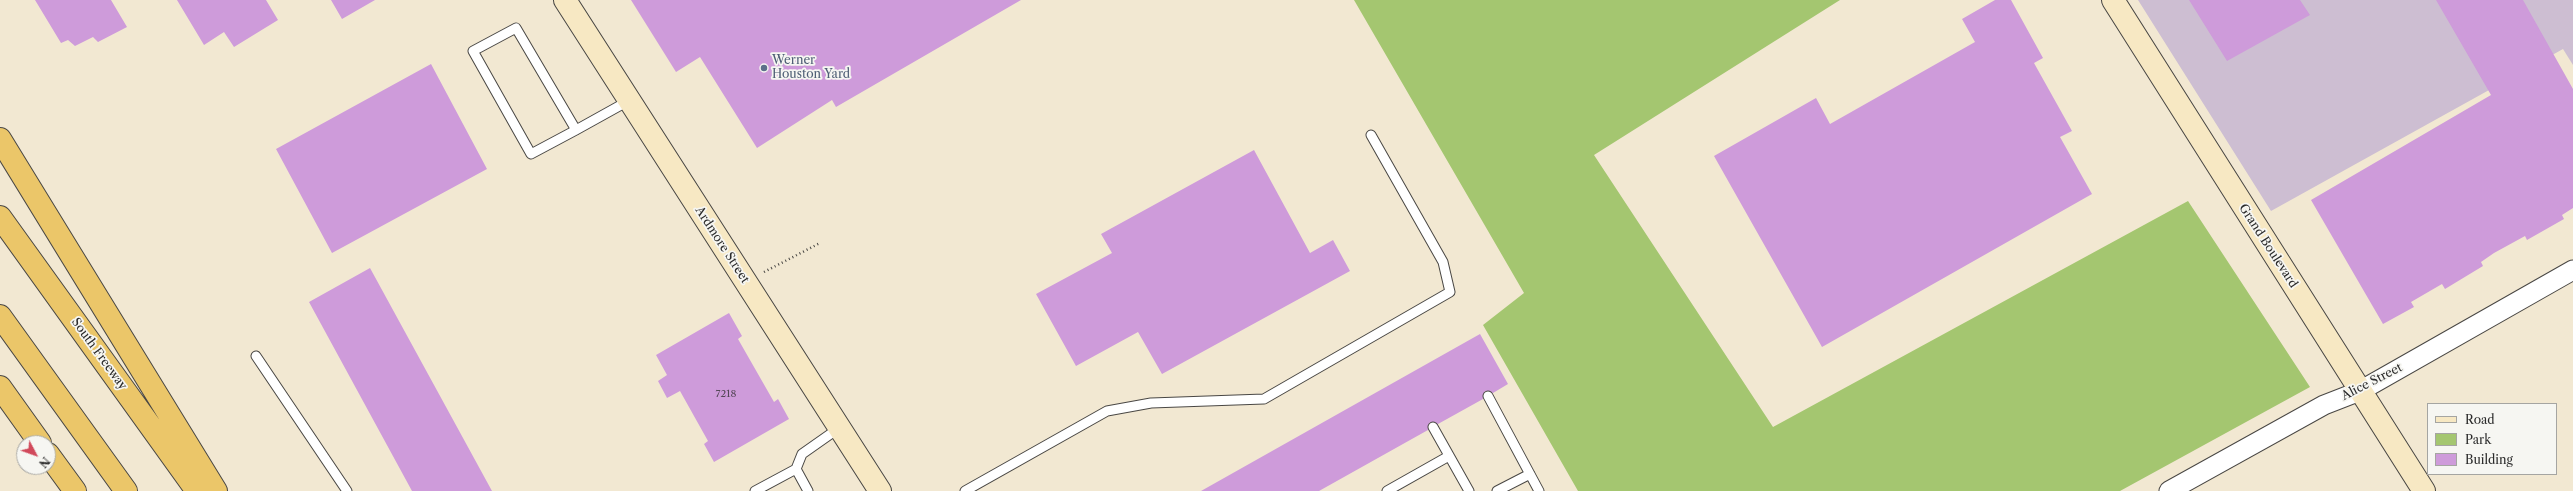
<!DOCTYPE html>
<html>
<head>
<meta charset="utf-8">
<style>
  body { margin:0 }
  #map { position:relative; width:2573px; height:491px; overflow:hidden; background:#f2e8d2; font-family:"Libre Caslon Text",serif }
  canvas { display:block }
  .legend { position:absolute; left:2427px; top:403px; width:130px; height:72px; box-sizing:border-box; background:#f6f6f2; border:1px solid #a5a5a2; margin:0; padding:5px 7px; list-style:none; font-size:12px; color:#2b2b2b }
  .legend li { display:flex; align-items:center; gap:8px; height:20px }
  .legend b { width:20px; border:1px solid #a5a5a2 }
  .north { position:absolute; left:16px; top:435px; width:40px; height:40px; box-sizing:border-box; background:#f6f6f2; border:1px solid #a5a5a2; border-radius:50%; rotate:131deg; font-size:11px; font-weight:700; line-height:16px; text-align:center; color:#2b2b2b }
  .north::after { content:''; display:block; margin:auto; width:14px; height:18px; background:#d1495b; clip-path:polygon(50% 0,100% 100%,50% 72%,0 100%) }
</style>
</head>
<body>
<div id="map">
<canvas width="2573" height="491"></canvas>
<ul class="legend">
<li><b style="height:5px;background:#f7e8c3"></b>Road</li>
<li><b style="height:11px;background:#a4c670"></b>Park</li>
<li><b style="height:11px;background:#ce9bda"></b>Building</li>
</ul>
<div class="north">N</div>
</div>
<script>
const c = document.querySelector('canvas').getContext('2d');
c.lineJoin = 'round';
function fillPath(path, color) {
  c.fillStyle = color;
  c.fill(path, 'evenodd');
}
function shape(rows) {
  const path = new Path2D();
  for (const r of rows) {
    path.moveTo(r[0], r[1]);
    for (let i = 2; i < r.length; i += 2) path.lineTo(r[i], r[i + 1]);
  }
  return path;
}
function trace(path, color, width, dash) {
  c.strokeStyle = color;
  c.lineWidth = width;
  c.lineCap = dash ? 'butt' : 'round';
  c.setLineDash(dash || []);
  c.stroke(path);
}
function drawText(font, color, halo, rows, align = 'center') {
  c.font = font + ' "Libre Caslon Text",serif';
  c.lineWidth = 3.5;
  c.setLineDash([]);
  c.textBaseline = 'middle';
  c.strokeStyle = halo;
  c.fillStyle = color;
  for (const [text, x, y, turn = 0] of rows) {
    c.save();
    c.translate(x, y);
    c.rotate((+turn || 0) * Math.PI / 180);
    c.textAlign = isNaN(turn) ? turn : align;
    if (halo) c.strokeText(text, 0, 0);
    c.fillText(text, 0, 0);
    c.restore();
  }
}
const industrial = shape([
  [2138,0,2573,0,2573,65,2563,49,2271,211]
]);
const green = shape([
  [1354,0,1840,0,1594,155,1773,427,2188,201,2310,387,2120,491,1578,491,1483,325,1524,293]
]);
const building = shape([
  [35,0,111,0,127,27,98,42,93,37,75,46,68,40,61,43],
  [177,0,266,0,278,20,234,47,224,32,204,45],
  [331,0,375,0,342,19],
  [631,0,1021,0,836,107,832,100,757,148,700,57,676,72],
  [1995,0,2011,0,2043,58,2034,63,2072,131,2060,137,2092,194,1822,347,1714,156,1816,98,1830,124,1975,42,1962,19],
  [2189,0,2300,0,2310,15,2227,61],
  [2436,0,2523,0,2573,89,2573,208,2562,215,2564,219,2527,240,2525,236,2494,253,2481,262,2483,266,2445,289,2442,284,2411,302,2414,307,2383,324,2311,200,2491,95],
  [431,64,487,169,332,253,276,149],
  [1254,150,1310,253,1333,240,1350,271,1162,374,1138,332,1076,366,1036,294,1112,253,1101,234],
  [370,268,492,491,412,491,309,302],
  [729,313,742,336,738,339,774,402,778,399,789,419,714,462,704,444,708,441,680,391,667,398,658,381,667,375,656,355],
  [1480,334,1508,384,1493,393,1485,391,1483,399,1438,424,1430,422,1428,430,1319,491,1201,491]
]);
const path = shape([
  [764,272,820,243]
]);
const lane = shape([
  [576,130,516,28,473,51,531,154,576,130,630,100],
  [256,356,347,491],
  [1488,396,1539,491],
  [1433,427,1469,491],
  [796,469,808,491],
  [755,491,796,469,802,454,839,428],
  [965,491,1107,411,1151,403,1264,399,1450,292,1443,262,1371,135],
  [1387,491,1449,456],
  [1497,491,1530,474]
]);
const street = shape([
  [2169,491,2324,405,2360,391,2573,270]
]);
const secondary = shape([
  [565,0,880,491],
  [2113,0,2424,491]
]);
const highway = shape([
  [0,139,216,491],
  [0,217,197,491],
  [0,316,126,491],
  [0,387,40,443],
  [48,454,75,491]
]);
const markers = [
  [764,68,4,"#5c6f8a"]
];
const numberNames = [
  ["7218",726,394]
];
const serviceNames = [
  ["Werner",772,61],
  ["Houston Yard",772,75]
];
const streetNames = [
  ["Ardmore Street",722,245,57],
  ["Grand Boulevard",2268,246,57],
  ["South Freeway",99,354,54],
  ["Alice Street",2372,382,-27]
];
fillPath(industrial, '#cdbed2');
fillPath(green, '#a4c670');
fillPath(building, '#ce9bda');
trace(lane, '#494744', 11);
trace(street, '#494744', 21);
trace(secondary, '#494744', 24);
trace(highway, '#494744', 24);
trace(path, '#494744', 2.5, [1, 3]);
trace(lane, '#fff', 9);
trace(street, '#fff', 19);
trace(secondary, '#f7e8c3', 22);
trace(highway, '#ebc669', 22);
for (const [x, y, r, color] of markers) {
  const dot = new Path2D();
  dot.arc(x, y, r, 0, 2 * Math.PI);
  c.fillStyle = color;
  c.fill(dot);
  trace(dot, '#f6f6f2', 1.5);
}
drawText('10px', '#544757', null, numberNames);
drawText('12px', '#4e5e75', '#f6f6f2', serviceNames, 'left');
drawText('12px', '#2b2b2b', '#f6f6f2', streetNames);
</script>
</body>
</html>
